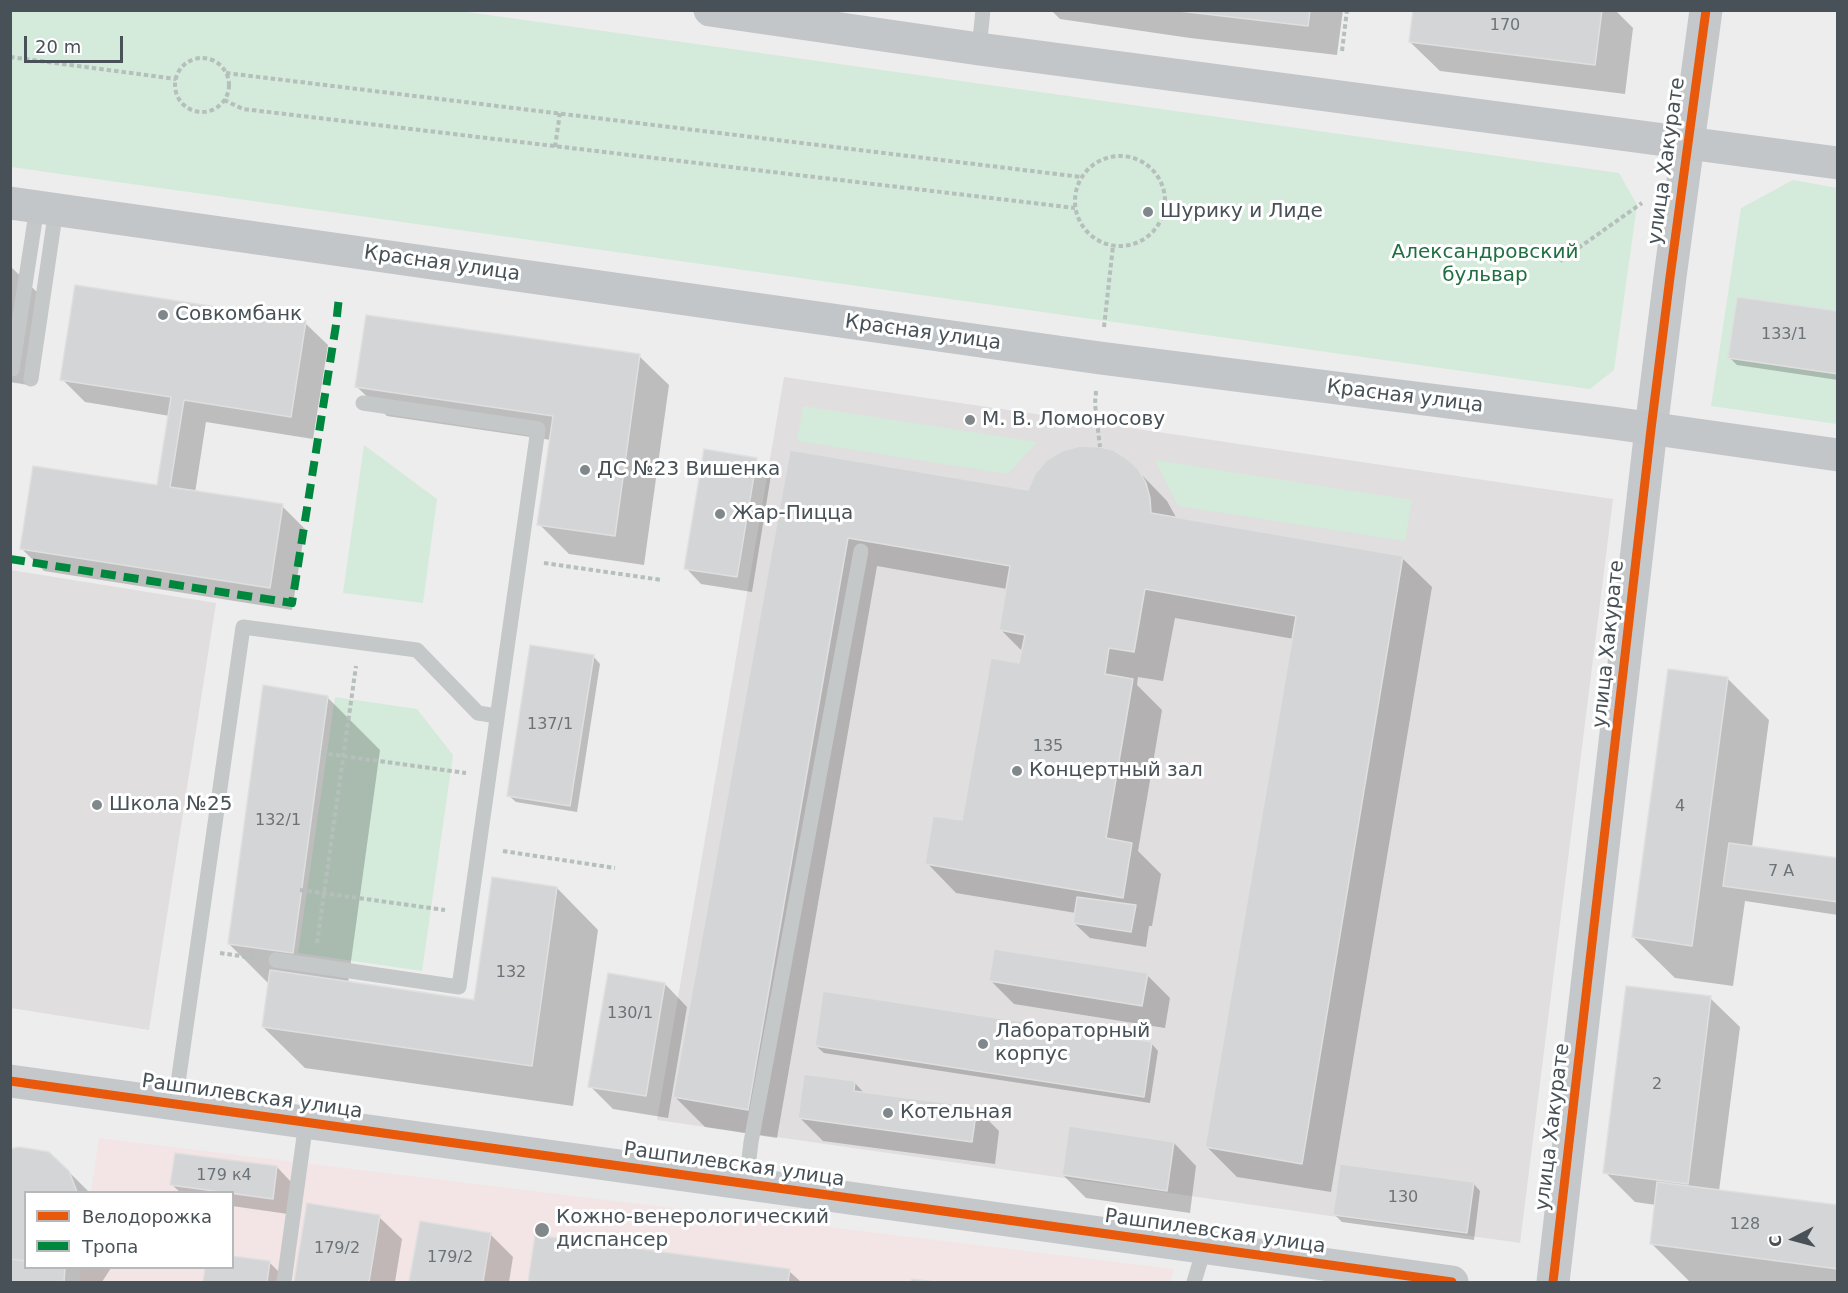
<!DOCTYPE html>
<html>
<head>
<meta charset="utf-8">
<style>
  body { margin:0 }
  #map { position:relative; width:1848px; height:1293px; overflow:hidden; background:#eeeded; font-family:"DejaVu Sans",sans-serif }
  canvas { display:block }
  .frame { position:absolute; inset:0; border:12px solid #475157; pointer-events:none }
  .legend { position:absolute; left:24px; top:1191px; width:210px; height:78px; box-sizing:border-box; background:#fff; border:2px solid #b5b9bc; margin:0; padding:8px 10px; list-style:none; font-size:18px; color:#475157 }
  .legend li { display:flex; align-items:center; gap:12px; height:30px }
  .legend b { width:30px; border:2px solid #b5b9bc }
  .north { position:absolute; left:1764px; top:1209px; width:60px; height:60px; -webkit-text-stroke:4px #fff; paint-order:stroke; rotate:264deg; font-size:16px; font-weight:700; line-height:24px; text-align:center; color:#475157 }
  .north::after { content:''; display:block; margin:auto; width:21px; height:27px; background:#475157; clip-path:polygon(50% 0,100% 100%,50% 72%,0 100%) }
  .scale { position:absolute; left:24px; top:36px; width:99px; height:27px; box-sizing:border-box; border:3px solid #475157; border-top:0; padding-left:8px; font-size:18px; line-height:21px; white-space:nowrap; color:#475157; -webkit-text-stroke:4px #fff; paint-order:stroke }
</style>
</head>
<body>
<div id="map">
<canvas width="1848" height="1293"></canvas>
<div class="frame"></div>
<ul class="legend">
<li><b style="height:8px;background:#e8590c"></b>Велодорожка</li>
<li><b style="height:8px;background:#00873e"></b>Тропа</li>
</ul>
<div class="north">С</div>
<div class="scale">20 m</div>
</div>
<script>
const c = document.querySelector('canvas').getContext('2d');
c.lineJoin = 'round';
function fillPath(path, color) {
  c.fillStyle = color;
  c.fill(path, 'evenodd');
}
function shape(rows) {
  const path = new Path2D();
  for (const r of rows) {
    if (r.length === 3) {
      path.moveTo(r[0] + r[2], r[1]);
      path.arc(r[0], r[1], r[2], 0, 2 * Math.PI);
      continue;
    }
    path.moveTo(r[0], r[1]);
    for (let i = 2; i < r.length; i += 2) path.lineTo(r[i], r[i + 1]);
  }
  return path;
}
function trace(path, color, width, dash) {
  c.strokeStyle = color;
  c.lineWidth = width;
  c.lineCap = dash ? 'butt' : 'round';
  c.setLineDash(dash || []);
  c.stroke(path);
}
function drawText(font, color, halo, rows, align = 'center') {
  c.font = font + ' "DejaVu Sans",sans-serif';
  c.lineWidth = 6;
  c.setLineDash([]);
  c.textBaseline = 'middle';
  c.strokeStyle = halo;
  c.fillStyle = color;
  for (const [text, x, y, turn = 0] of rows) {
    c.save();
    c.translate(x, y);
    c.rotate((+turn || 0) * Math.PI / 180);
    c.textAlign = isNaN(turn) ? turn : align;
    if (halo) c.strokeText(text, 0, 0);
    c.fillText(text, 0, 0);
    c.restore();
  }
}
const education = shape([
  [784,377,1613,499,1520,1243,657,1120],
  [11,570,216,603,149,1030,11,1008]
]);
const medical = shape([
  [99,1138,1174,1269,1170,1282,79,1282,81,1268,232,1268,232,1192,91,1192]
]);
const green = shape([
  [460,11,1619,173,1637,205,1614,370,1590,389,11,167,11,11],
  [1793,180,1837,188,1837,424,1711,406,1741,208],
  [803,406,1037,442,1008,474,797,441],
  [364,445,437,499,423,603,343,593],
  [1155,460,1412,500,1405,541,1178,506],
  [335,697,417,709,453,755,422,971,298,953]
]);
const shadow = shape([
  [1051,10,1343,10,1337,55,1190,38,1060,19],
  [1414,10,1615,10,1633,28,1625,94,1440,71,1410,42],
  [10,266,41,296,28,385,10,382],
  [1838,313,1838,380,1737,365,1730,358],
  [305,323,328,345,313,439,206,422,195,493,282,506,305,529,292,610,44,571,22,549,158,487,170,416,85,402,62,379],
  [639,356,669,385,644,565,569,554,539,524,551,440,387,416,357,387],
  [791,452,1029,492,1137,470,1167,501,1177,519,1402,558,1432,587,1331,1192,1237,1177,1207,1147,1294,639,1175,618,1163,681,1138,677,1137,685,1162,710,1138,851,1161,874,1152,926,1149,926,1146,947,1090,938,1074,923,1076,913,956,893,927,863,963,822,1021,665,1023,652,1000,629,1007,589,877,566,777,1138,705,1127,675,1097],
  [756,460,771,475,752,592,701,584,686,568],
  [593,656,600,664,577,812,516,802,508,795],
  [1728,679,1769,720,1752,847,1838,860,1838,915,1745,901,1733,986,1675,978,1633,937],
  [327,697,380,750,348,983,475,1001,557,888,598,930,573,1106,305,1068,263,1027,269,984,229,944],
  [1147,975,1170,998,1165,1028,1014,1004,991,981],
  [665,984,687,1007,668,1118,613,1109,590,1086],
  [1710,998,1740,1027,1719,1191,1838,1207,1838,1282,1690,1282,1651,1243,1656,1205,1635,1202,1605,1172],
  [1151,1043,1158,1051,1150,1103,824,1053,816,1046],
  [854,1082,865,1094,976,1108,999,1131,995,1164,823,1141,800,1118],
  [1174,1143,1196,1166,1190,1213,1086,1198,1063,1175],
  [10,1150,59,1162,89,1192,26,1192,26,1268,111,1268,102,1282,10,1282],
  [277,1167,292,1183,288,1214,232,1206,232,1192,180,1192,172,1185],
  [1473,1183,1480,1191,1474,1240,1342,1222,1335,1215],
  [309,1205,379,1217,402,1239,395,1282,296,1282],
  [421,1223,490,1234,513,1257,509,1282,411,1282],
  [536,1236,789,1271,801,1282,530,1282],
  [269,1262,289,1282,205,1282,207,1268,232,1268]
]);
const building = shape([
  [1171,10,1310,10,1308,26,1171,10],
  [1413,10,1602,10,1595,65,1409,42,1413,10],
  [75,285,306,321,291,417,184,400,170,487,283,504,270,588,20,549,33,466,157,485,171,397,60,380,75,285],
  [1737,297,1838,311,1838,374,1728,358,1737,297],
  [366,315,640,354,615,536,537,525,553,416,355,387,366,315],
  [1080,446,1100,447,1113,450,1126,458,1138,469,1146,483,1150,498,1151,513,1403,556,1302,1164,1205,1147,1296,616,1145,589,1134,652,1109,648,1105,674,1133,679,1106,838,1132,843,1123,898,925,864,933,816,962,820,991,658,1019,663,1025,635,999,630,1010,566,848,538,748,1110,673,1097,790,450,1028,490,1035,474,1047,460,1062,451,1080,446],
  [704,449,757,458,737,577,684,569,704,449],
  [530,645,594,655,570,806,507,796,530,645],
  [1668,669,1728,677,1692,946,1632,937,1668,669],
  [263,685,328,696,293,953,228,944,263,685],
  [1729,843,1838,858,1838,902,1723,886,1729,843],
  [492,877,557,887,532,1066,262,1027,270,970,474,1000,492,877],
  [1077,897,1136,905,1131,932,1073,923,1077,897],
  [994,949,1148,973,1142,1006,989,981,994,949],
  [608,973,665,983,646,1096,588,1087,608,973],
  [1626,986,1711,996,1688,1184,1603,1173,1626,986],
  [823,991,1152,1042,1144,1097,815,1046,823,991],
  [804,1074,855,1081,854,1091,977,1107,972,1142,798,1118,804,1074],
  [1069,1126,1174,1142,1167,1191,1062,1175,1069,1126],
  [19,1147,49,1152,69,1171,77,1192,26,1192,26,1261,10,1259,10,1149,19,1147],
  [175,1153,277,1166,273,1199,170,1185,175,1153],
  [1340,1164,1474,1182,1467,1233,1333,1215,1340,1164],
  [1657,1182,1838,1205,1838,1269,1650,1244,1657,1182],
  [307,1203,380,1215,369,1282,294,1282,307,1203],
  [420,1221,491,1233,483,1282,409,1282,420,1221],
  [535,1235,790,1269,788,1282,528,1282,535,1235],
  [232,1256,270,1261,267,1282,203,1282,205,1268,232,1268,232,1256],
  [10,1259,26,1261,26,1268,65,1268,64,1282,10,1282,10,1259],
  [912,1279,935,1282,911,1282,912,1279]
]);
const path = shape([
  [1342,51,1347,10],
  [10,57,176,79],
  [202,85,27],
  [226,73,1081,177],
  [224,100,243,109,1075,208],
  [555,147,560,113],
  [1120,201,45],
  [1560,261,1642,203],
  [1104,327,1113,246],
  [1096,391,1095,404,1100,447],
  [544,563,662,580],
  [321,753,466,773],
  [503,851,615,868],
  [300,890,445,910],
  [317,943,356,666],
  [220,953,254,958]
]);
const lane = shape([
  [979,49,983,10],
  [10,369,12,369,37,207],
  [31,379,56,209],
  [276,960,459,987,538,429,363,403],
  [175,1104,243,627,417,650,478,713,497,716],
  [746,1184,751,1142,861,551],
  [284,1282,306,1122],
  [1194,1282,1204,1249]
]);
const secondary = shape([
  [10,1081,1452,1282],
  [1553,1282,1651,429,1670,277,1706,10]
]);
const primary = shape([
  [710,10,979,49,1838,163],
  [10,203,1100,358,1613,423,1838,455]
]);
const quiet = shape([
  [10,559,292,603,336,325,339,297]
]);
const cycleway = shape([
  [10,1081,1452,1282],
  [1553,1282,1651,429,1670,277,1706,10]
]);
const markers = [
  [1148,212,6,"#81888c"],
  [163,315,6,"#81888c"],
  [970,420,6,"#81888c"],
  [585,470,6,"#81888c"],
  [720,514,6,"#81888c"],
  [1017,771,6,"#81888c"],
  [97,805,6,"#81888c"],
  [983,1044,6,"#81888c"],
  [888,1113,6,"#81888c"],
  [542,1230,8,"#81888c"]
];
const numberNames = [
  ["170",1505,26],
  ["133/1",1784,335],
  ["137/1",550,725],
  ["135",1048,747],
  ["4",1680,807],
  ["132/1",278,821],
  ["7 А",1781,872],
  ["132",511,973],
  ["130/1",630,1014],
  ["2",1657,1085],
  ["179 к4",224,1176],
  ["130",1403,1198],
  ["128",1745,1225],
  ["179/2",337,1249],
  ["179/2",450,1258]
];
const streetNames = [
  ["улица Хакурате",1667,161,-82],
  ["Красная улица",442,264,8],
  ["Красная улица",923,333,8],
  ["Красная улица",1405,397,7],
  ["улица Хакурате",1609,644,-84],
  ["Рашпилевская улица",252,1097,8],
  ["улица Хакурате",1553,1127,-83],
  ["Рашпилевская улица",734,1165,8],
  ["Рашпилевская улица",1215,1232,8]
];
const poiNames = [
  ["Шурику и Лиде",1160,212],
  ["Совкомбанк",175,315],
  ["М. В. Ломоносову",982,420],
  ["ДС №23 Вишенка",597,470],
  ["Жар-Пицца",732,514],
  ["Концертный зал",1029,771],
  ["Школа №25",109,805],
  ["Лабораторный",995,1032],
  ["корпус",995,1055],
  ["Котельная",900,1113],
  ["Кожно-венерологический",556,1218],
  ["диспансер",556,1241]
];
const parkNames = [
  ["Александровский",1485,253],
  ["бульвар",1485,276]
];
fillPath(education, '#e0dedf');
fillPath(medical, '#f3e5e5');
fillPath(green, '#d4eada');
fillPath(shadow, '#0003');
fillPath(building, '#d4d5d6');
trace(building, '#dfdfe0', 1.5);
trace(path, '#b5bfbb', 4, [4.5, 3]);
trace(lane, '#c5c8c8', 15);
trace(secondary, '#c5c8ca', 33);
trace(primary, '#c3c6c8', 33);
trace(quiet, '#00873e', 8, [15, 8]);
trace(cycleway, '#e8590c', 9);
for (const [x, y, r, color] of markers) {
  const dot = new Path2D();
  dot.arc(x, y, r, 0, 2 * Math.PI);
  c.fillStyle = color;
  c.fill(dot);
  trace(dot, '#fff', 2);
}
drawText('16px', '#6c7378', null, numberNames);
drawText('20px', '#475157', '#fff', streetNames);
drawText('20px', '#475157', '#fff', poiNames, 'left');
drawText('20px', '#216f41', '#fff', parkNames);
</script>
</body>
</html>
